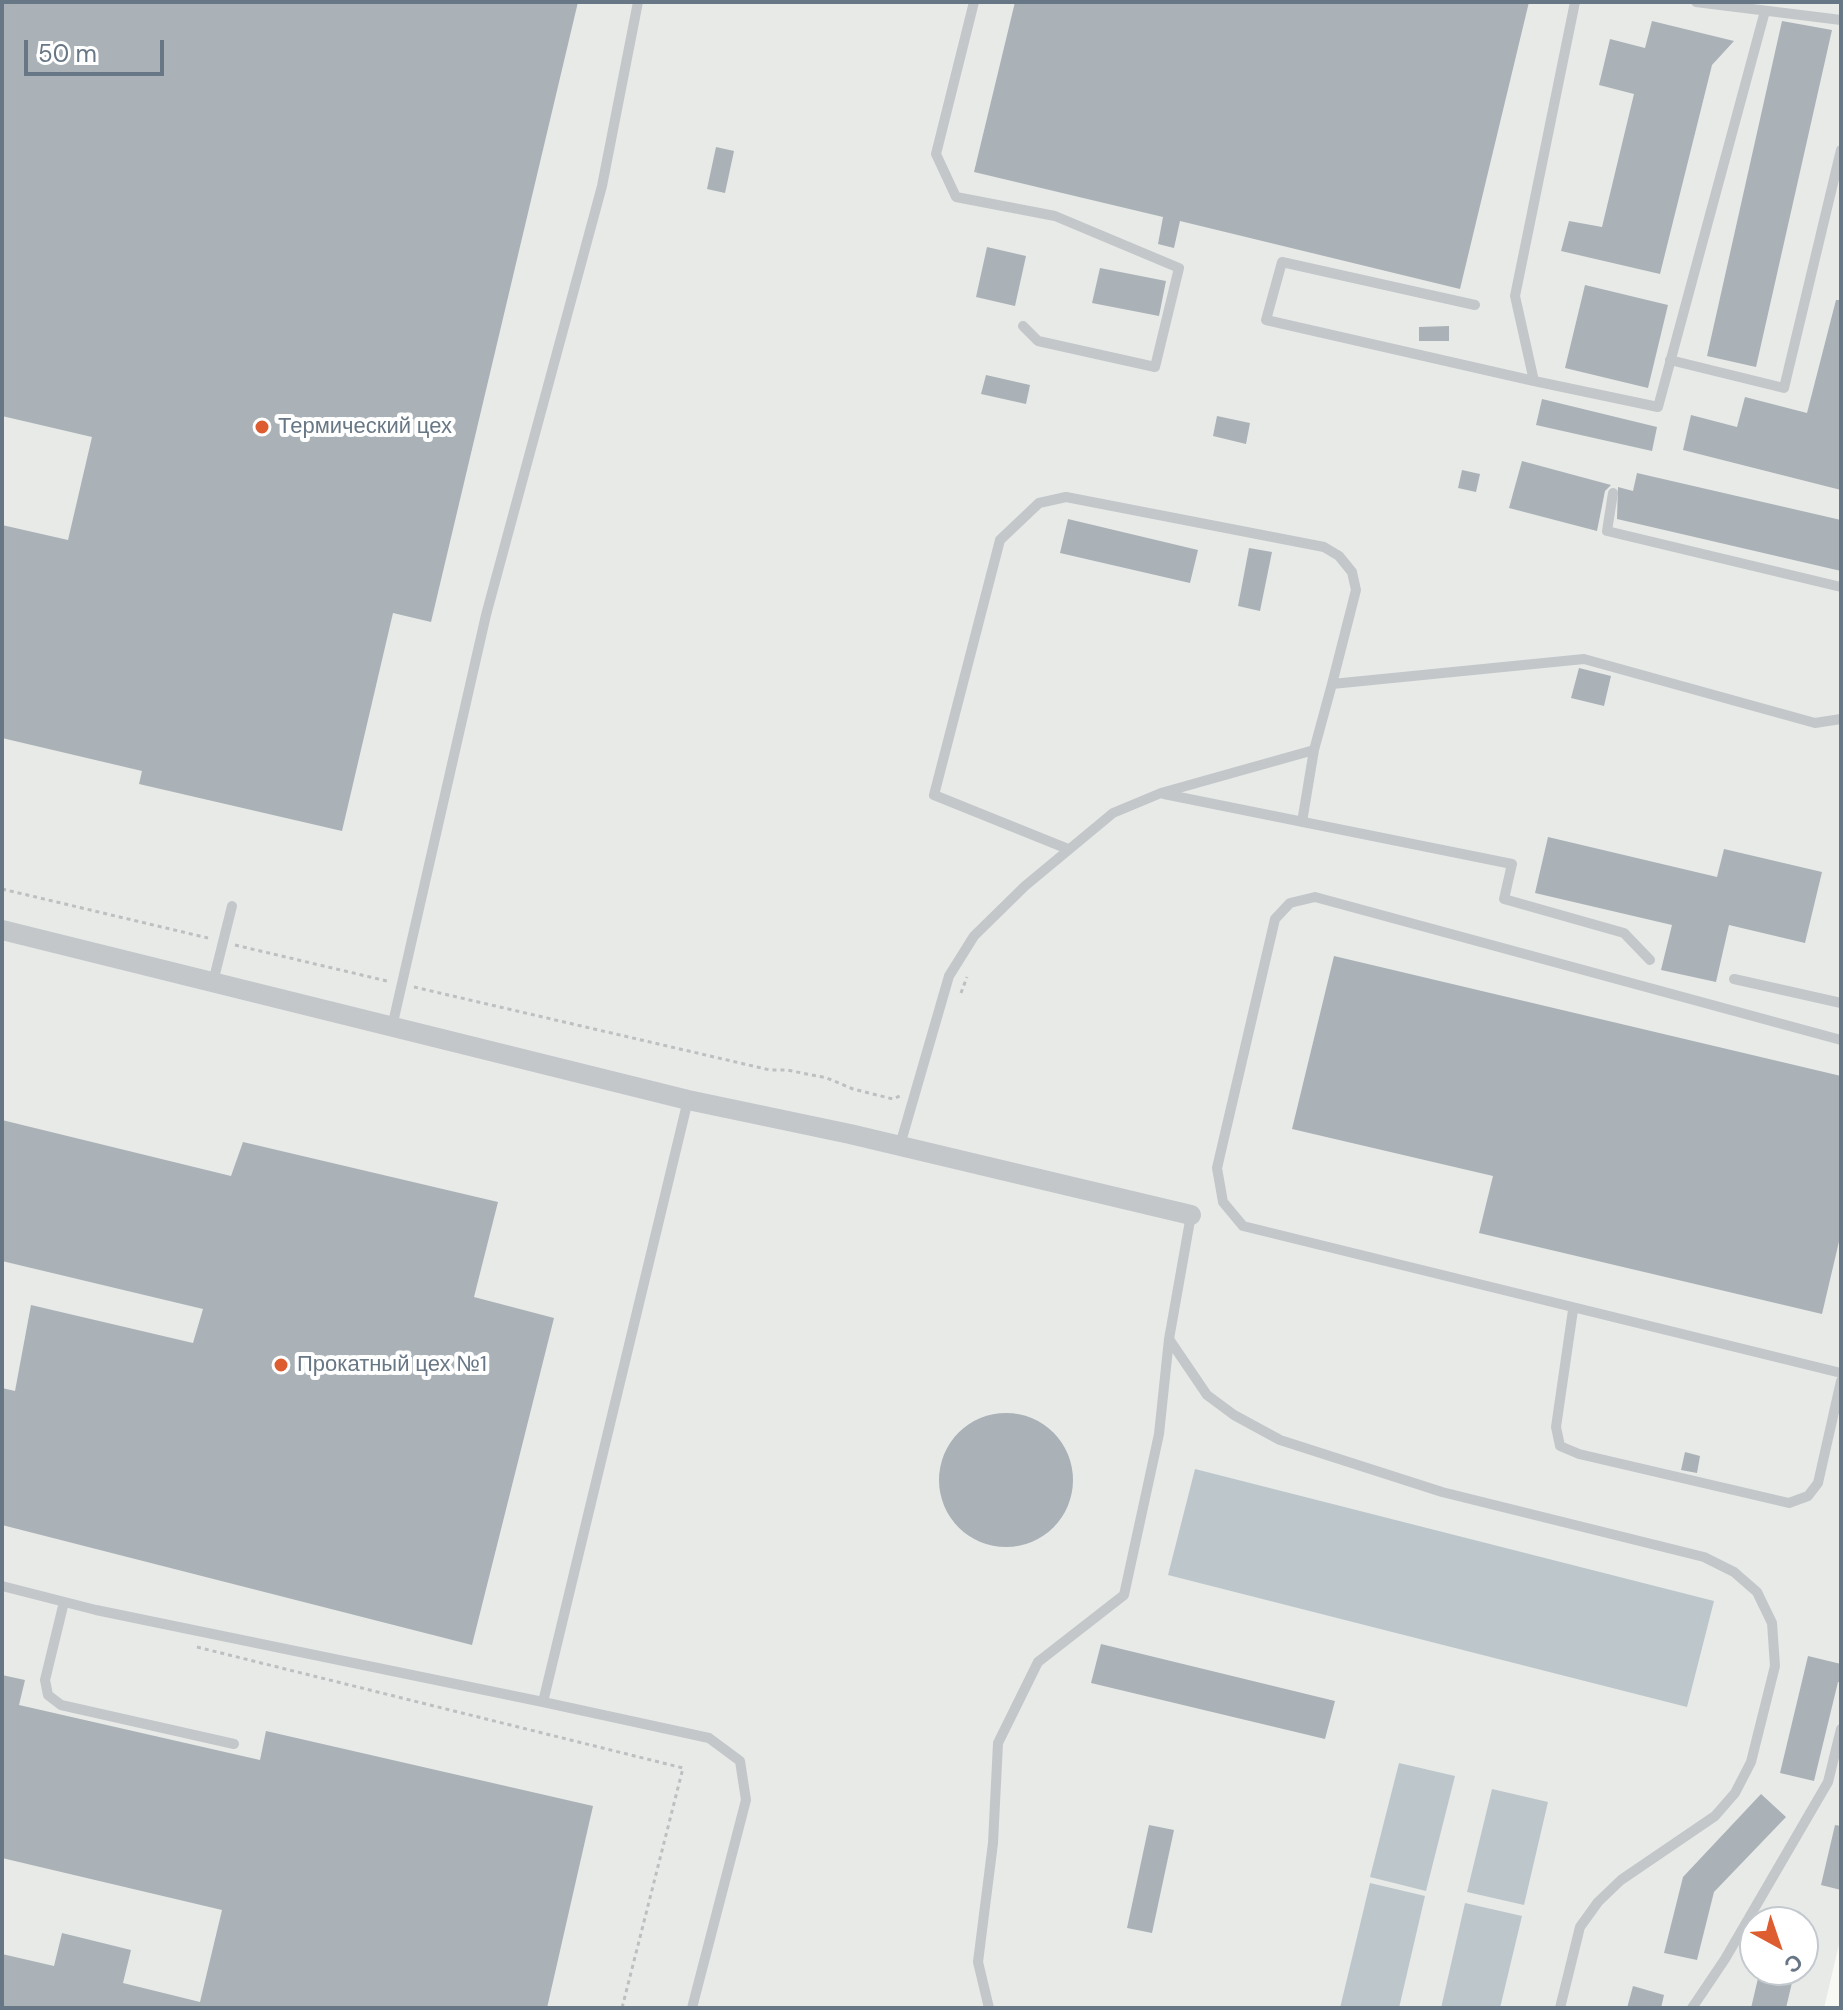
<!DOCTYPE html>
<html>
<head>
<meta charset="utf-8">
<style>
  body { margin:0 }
  #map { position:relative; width:1843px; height:2010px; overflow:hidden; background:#f8f8f5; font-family:"DM Sans",sans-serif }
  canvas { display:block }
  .frame { position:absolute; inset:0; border:4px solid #687785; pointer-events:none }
  .north { position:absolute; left:1739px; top:1906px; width:80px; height:80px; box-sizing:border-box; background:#fff; border:2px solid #c3c9ce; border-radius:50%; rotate:140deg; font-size:22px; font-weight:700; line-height:32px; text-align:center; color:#687785 }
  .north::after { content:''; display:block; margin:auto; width:28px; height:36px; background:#dd5d30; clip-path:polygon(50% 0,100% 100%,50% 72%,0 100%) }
  .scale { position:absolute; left:24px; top:40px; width:140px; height:36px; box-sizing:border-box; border:4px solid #687785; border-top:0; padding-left:10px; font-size:24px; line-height:28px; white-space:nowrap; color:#687785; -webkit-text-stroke:6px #fff; paint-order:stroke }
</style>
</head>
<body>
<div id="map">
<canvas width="1843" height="2010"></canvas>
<div class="frame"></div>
<div class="north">С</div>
<div class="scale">50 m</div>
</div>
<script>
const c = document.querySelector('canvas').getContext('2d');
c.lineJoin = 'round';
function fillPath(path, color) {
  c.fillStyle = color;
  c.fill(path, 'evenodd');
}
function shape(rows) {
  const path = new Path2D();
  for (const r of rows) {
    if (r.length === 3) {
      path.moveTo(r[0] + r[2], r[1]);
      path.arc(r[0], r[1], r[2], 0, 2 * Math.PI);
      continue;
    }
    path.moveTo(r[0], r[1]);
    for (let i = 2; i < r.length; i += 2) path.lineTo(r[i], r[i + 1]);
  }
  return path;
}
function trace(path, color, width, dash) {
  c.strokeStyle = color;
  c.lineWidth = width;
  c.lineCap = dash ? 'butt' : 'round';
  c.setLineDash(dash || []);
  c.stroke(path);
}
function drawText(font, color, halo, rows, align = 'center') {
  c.font = font + ' "DM Sans",sans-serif';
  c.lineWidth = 8;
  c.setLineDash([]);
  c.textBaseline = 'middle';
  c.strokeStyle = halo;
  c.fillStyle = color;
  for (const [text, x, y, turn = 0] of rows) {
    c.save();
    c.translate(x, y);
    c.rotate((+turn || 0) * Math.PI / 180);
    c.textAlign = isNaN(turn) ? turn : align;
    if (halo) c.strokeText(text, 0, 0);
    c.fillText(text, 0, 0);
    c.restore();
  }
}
const built = shape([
  [2,2,1841,2,1841,1936,1824,2008,2,2008],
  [1755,1922,1803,1922,1803,1970,1755,1970]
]);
const water = shape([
  [1195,1469,1714,1601,1687,1707,1168,1575],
  [1399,1763,1455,1776,1426,1891,1370,1877],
  [1492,1789,1548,1802,1524,1905,1467,1892],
  [1370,1883,1425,1896,1399,2008,1340,2008],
  [1465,1903,1522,1916,1500,2008,1441,2008]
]);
const building = shape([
  [2,2,578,2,431,622,393,613,342,831,139,784,142,771,2,738,2,525,68,540,92,437,2,416],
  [1015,2,1529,2,1460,289,1180,221,1174,248,1158,244,1163,217,974,172],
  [1652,21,1734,41,1712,65,1660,274,1561,251,1569,221,1602,227,1634,94,1599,85,1610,39,1645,48],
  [1782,21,1832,30,1756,367,1707,356],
  [716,147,734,151,725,193,707,189],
  [987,247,1026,256,1015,306,976,297],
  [1100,268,1166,281,1159,316,1092,303],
  [1585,285,1668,305,1648,388,1565,368],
  [1836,300,1841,300,1841,490,1683,450,1691,415,1737,427,1745,397,1807,413],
  [1449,326,1449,341,1419,341,1419,327],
  [986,375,1030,385,1026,404,981,394],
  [1542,399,1657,427,1652,451,1536,425],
  [1217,416,1250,423,1246,444,1213,436],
  [1522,461,1611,485,1605,491,1597,531,1509,508],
  [1462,470,1480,474,1476,492,1458,488],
  [1637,473,1841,520,1841,571,1617,519,1618,487,1633,491],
  [1068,519,1198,550,1190,583,1060,553],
  [1249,548,1272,552,1260,611,1238,606],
  [1579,668,1611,676,1604,706,1571,698],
  [1548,837,1717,877,1724,849,1822,872,1805,943,1729,925,1716,982,1661,970,1672,925,1535,893],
  [1334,956,1841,1076,1841,1233,1822,1314,1479,1233,1493,1176,1292,1129],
  [2,1120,231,1176,243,1142,498,1202,474,1297,554,1318,472,1645,2,1525,2,1388,15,1391,31,1305,193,1343,203,1309,2,1261],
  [1006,1480,67],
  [1685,1452,1700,1456,1697,1473,1681,1470],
  [1101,1644,1335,1701,1325,1739,1091,1683],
  [1808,1656,1841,1664,1841,1683,1838,1682,1814,1781,1780,1773],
  [2,1675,25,1680,19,1705,260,1760,266,1731,593,1806,547,2008,2,2008,2,1954,54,1966,62,1933,131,1950,123,1983,200,2002,222,1910,2,1858],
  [1761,1794,1786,1817,1714,1892,1697,1960,1664,1953,1683,1877],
  [1149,1825,1174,1830,1152,1933,1127,1928],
  [1835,1825,1841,1826,1841,1890,1821,1885],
  [1760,1970,1795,1970,1786,2008,1751,2008],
  [1633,1986,1664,1995,1661,2008,1627,2008]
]);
const path = shape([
  [2,889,208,938],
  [235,945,387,981],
  [414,987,770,1070,787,1070,827,1078,853,1089,893,1099,900,1096],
  [961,993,967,977],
  [197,1647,683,1768,622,2008]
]);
const service = shape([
  [974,2,936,154,956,197,1055,216,1179,268,1155,367,1038,341,1023,326],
  [1575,2,1515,296,1534,381,1658,407,1765,11],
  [1696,2,1841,20],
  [1475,305,1282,262,1266,320,1534,381],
  [1670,360,1784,388,1841,150],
  [1613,493,1607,531,1841,587],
  [1164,794,1512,864,1504,899,1624,933,1650,960],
  [1302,822,1314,750],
  [1068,849,934,795,1000,540,1039,503,1066,497,1324,547,1339,556,1352,572,1356,590,1332,684],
  [1734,979,1841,1003],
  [213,982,232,906],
  [392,1027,486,615,602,186,638,2],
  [1841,1040,1315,897,1290,903,1275,919,1217,1168,1223,1202,1243,1226,1841,1373],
  [688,1100,543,1702,709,1738,740,1761,746,1800,692,2008],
  [900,1145,949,976,974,936,1025,886,1113,813,1161,793,1314,750,1332,684,1584,659,1815,723,1841,719],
  [1191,1215,1169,1339,1207,1395,1234,1415,1280,1440,1442,1492,1704,1557,1734,1572,1757,1592,1772,1623,1775,1666,1751,1762,1735,1793,1715,1816,1621,1880,1598,1902,1580,1927,1560,2008],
  [1573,1310,1556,1427,1560,1446,1579,1454,1789,1503,1808,1496,1818,1483,1841,1381],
  [2,1586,96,1610,543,1702],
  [64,1602,45,1680,48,1695,61,1705,234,1744],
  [989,2008,978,1962,993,1843,998,1743,1038,1662,1124,1595,1159,1434,1169,1339],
  [1692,2008,1725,1959,1828,1782,1841,1729]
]);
const minor = shape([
  [2,930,688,1100,850,1134,1191,1215]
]);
const markers = [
  [262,427,8,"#dd5d30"],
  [281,1365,8,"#dd5d30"]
];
const poiNames = [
  ["Термический цех",278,427],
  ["Прокатный цех №1",297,1365]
];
fillPath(built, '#e8eae8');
fillPath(water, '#bdc7cb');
fillPath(building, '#aab2b7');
trace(path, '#bdbfc1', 3, [4, 4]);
trace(service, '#c3c7ca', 10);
trace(minor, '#c3c7ca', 20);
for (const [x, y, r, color] of markers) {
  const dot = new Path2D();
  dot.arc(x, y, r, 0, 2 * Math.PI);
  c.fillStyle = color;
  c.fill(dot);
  trace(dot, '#fff', 3);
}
drawText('22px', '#687785', '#fff', poiNames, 'left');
</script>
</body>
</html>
